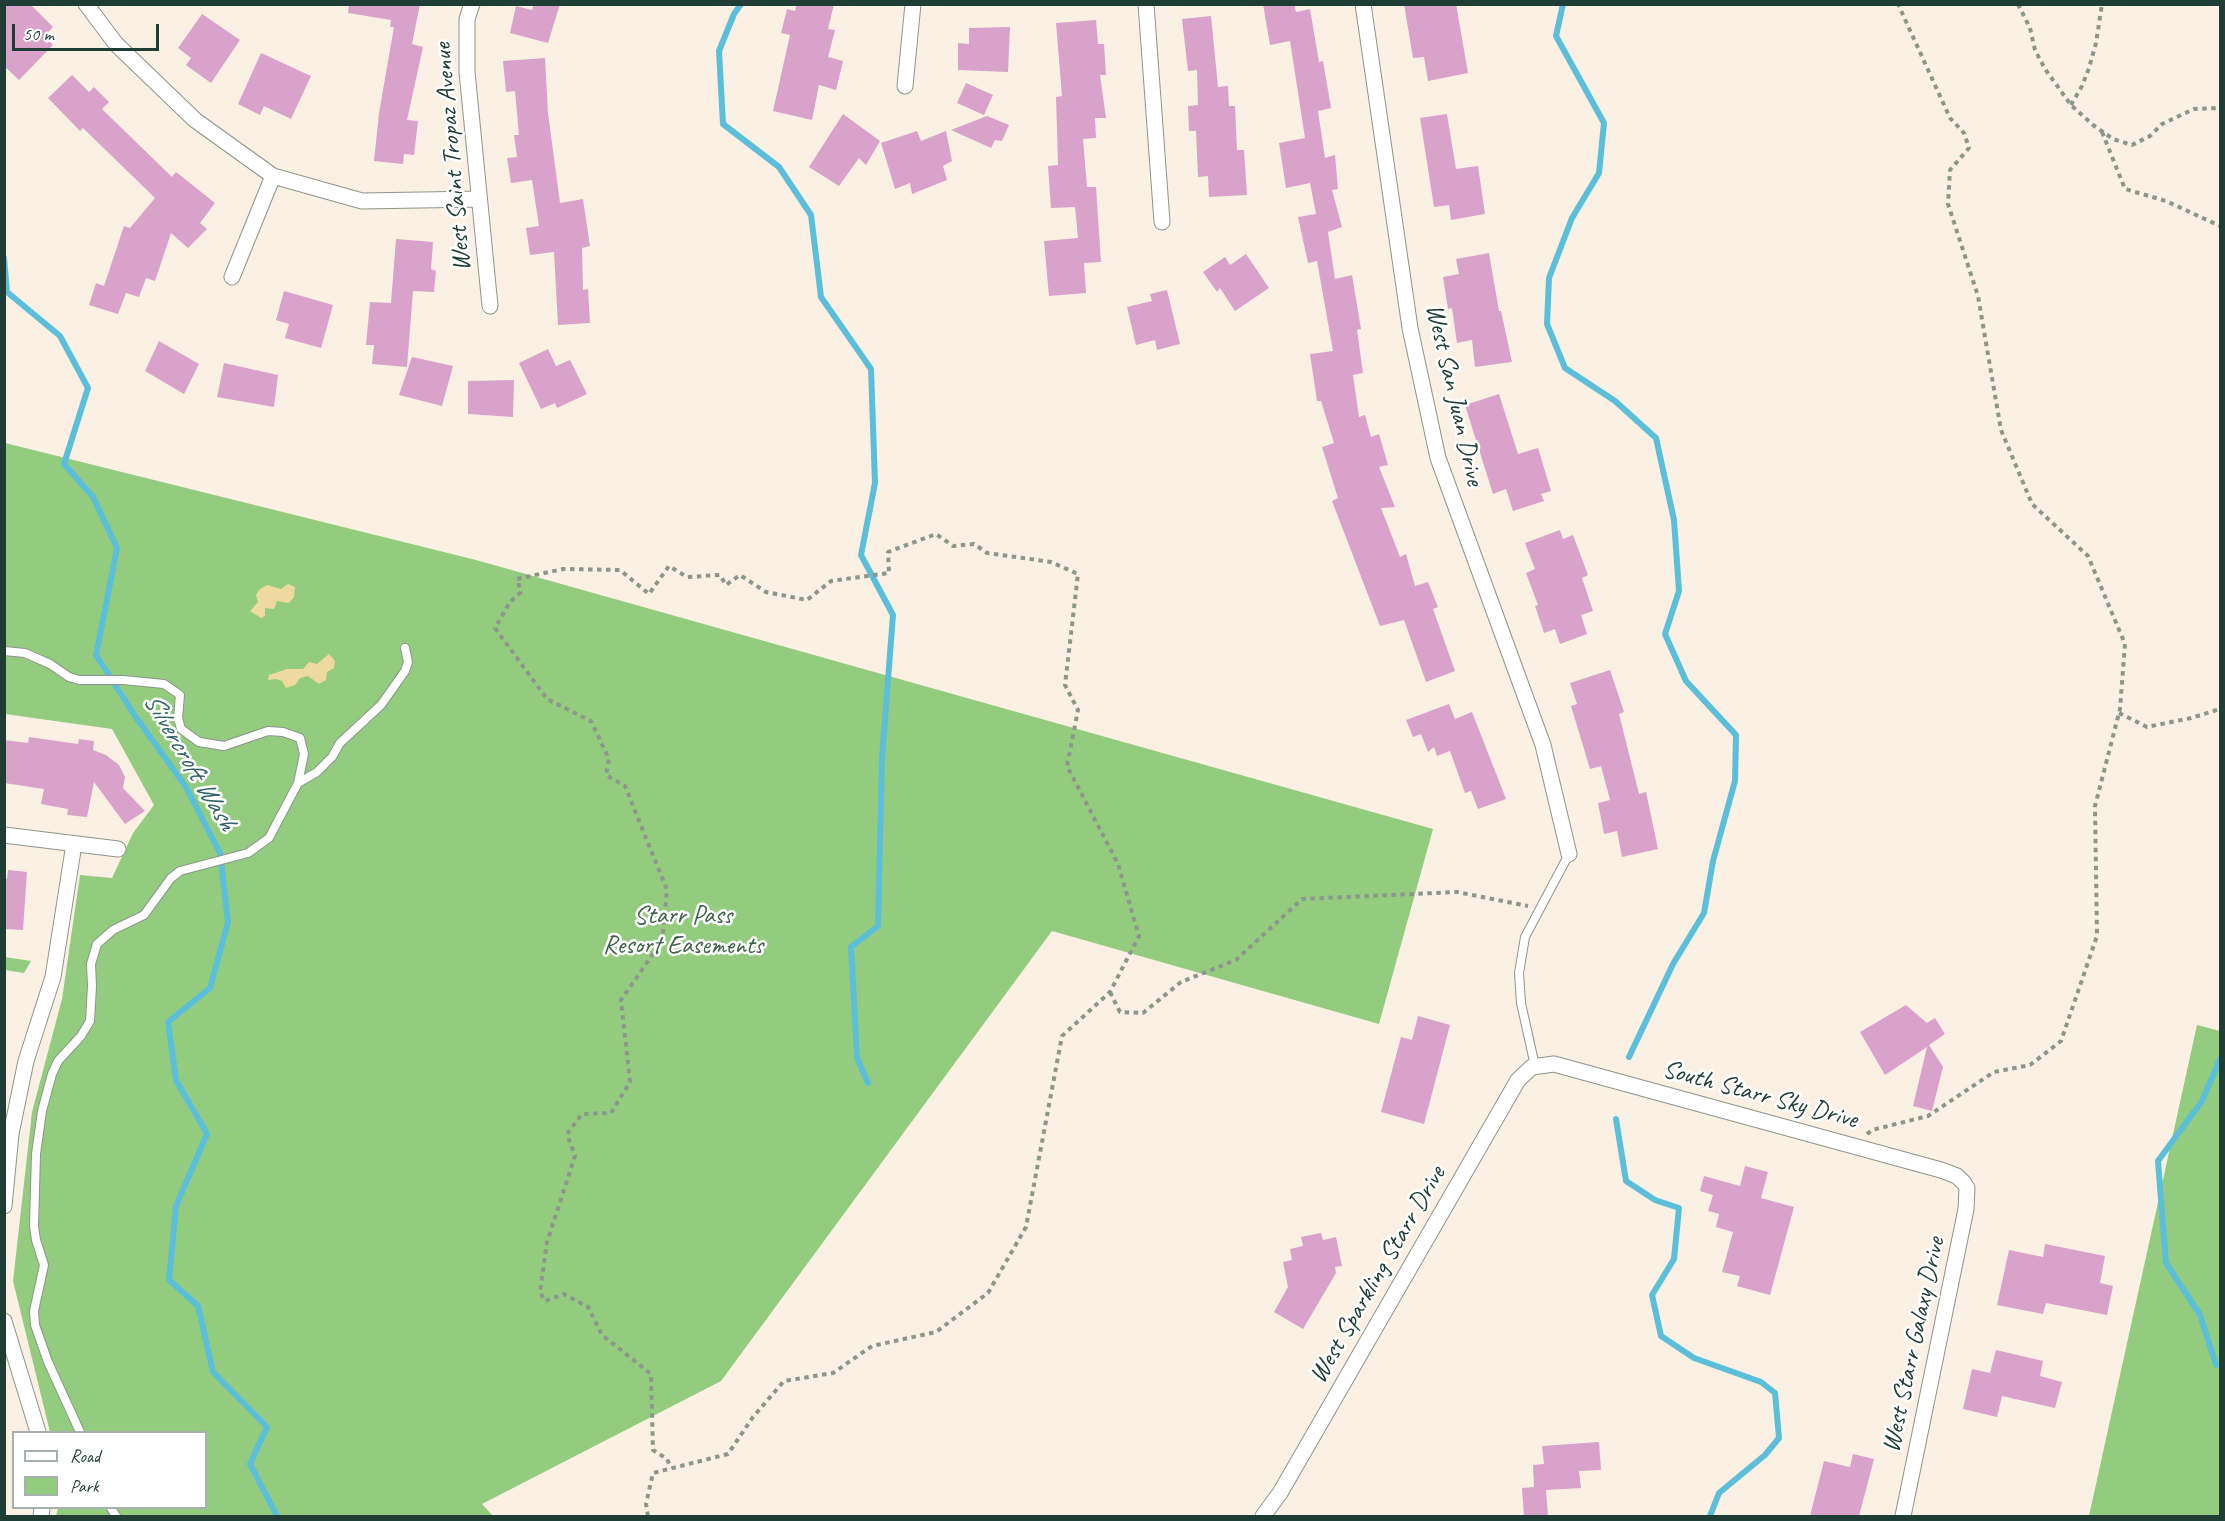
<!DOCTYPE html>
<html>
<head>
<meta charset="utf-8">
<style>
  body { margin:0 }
  #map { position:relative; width:2225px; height:1521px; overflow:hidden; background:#faf0e3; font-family:Caveat,sans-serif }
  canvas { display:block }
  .frame { position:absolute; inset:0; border:6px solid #1f3d34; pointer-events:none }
  .legend { position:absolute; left:12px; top:1431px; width:195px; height:78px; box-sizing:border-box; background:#fff; border:2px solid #a5b1ae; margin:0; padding:8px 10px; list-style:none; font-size:18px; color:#1f3d34 }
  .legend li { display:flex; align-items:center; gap:12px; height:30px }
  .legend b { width:30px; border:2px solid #a5b1ae }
  .scale { position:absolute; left:12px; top:24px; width:147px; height:27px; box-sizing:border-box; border:3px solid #1f3d34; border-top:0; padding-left:8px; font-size:18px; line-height:21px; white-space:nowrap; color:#1f3d34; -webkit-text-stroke:4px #fff; paint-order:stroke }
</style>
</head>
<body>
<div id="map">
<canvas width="2225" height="1521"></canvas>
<div class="frame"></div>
<ul class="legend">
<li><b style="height:8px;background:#fff"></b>Road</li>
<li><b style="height:16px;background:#94cc7f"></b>Park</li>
</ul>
<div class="scale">50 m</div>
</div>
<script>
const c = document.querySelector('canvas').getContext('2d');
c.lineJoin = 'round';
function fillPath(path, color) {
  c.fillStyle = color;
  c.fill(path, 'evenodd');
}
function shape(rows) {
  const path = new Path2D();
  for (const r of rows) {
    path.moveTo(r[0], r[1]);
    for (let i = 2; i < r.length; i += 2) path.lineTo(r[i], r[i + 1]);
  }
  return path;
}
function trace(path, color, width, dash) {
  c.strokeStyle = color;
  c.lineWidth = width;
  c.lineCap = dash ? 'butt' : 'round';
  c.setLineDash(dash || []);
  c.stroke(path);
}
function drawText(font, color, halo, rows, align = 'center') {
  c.font = font + ' Caveat,sans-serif';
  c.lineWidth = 5;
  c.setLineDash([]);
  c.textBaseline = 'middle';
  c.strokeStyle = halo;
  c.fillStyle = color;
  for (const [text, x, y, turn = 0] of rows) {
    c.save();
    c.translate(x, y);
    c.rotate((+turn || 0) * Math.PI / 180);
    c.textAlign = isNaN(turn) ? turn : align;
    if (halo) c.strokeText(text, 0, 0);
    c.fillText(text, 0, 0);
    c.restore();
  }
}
const green = shape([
  [5,443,476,560,1433,829,1379,1024,1052,931,721,1381,482,1504,493,1516,56,1516,58,1508,206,1508,206,1432,50,1432,13,1281,32,1112,62,999,80,875,112,878,133,833,154,805,112,729,5,714],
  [5,957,31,961,24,973,5,970],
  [2197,1025,2220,1031,2220,1516,2089,1516]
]);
const sand = shape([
  [288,584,295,587,294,597,289,603,277,601,274,609,265,608,265,616,261,618,250,611,258,602,256,595,260,589,267,585,281,589],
  [329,654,335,661,334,668,327,672,326,680,319,684,308,676,300,678,295,685,286,688,282,681,276,679,268,680,269,675,287,669,303,669,309,662,317,664]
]);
const stream = shape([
  [741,4,734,14,719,51,723,124,779,167,811,215,821,297,871,369,875,483,861,555,893,615,882,758,878,926,851,947,857,1058,868,1083],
  [1563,4,1556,36,1604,123,1599,173,1572,218,1549,278,1547,324,1565,368,1615,401,1656,438,1674,520,1679,591,1665,634,1686,681,1736,735,1735,781,1713,861,1704,913,1673,964,1629,1057],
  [4,258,7,292,60,336,88,388,64,464,93,497,117,548,96,655,135,716,186,787,220,853,228,922,210,988,168,1022,176,1080,207,1134,176,1206,169,1280,198,1306,213,1372,267,1427,250,1464,277,1516],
  [1616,1119,1626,1181,1655,1200,1679,1208,1674,1259,1652,1295,1661,1336,1694,1358,1761,1382,1775,1393,1779,1438,1765,1455,1719,1493,1710,1516],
  [2216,1365,2200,1315,2166,1263,2158,1161,2202,1101,2220,1059]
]);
const building = shape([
  [4,4,30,4,53,27,44,36,53,45,19,80,4,66],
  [349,4,420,4,412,44,423,47,407,120,418,121,414,155,404,154,403,164,374,161,379,113,394,27,390,27,391,20,348,13],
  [534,4,560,4,548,43,510,33,516,6,532,10],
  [797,4,834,4,828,29,835,30,828,57,843,61,836,90,819,85,812,120,773,111,790,35,781,33,787,9,795,11],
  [1263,4,1294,4,1296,12,1310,9,1319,62,1323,61,1331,108,1318,111,1325,158,1335,155,1338,189,1332,190,1342,227,1328,232,1335,279,1352,275,1361,329,1357,330,1363,373,1353,375,1359,417,1365,415,1371,437,1379,434,1388,465,1379,467,1395,507,1381,508,1400,557,1406,554,1415,586,1428,582,1438,607,1433,609,1455,671,1426,682,1404,620,1380,626,1332,501,1338,498,1322,447,1334,443,1321,401,1317,401,1310,354,1333,351,1317,261,1308,263,1298,217,1316,214,1310,183,1286,188,1279,143,1305,138,1290,41,1270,45],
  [1404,4,1456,4,1468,73,1428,81,1424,57,1413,58],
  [202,14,240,40,211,83,186,65,191,58,178,48],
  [1211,16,1218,87,1228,86,1229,106,1235,106,1237,150,1244,150,1247,195,1209,197,1208,176,1198,177,1196,131,1189,131,1188,106,1198,105,1197,70,1188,71,1182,19],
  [1096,20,1098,44,1104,44,1106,75,1100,75,1106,118,1095,118,1096,138,1083,139,1087,187,1096,187,1101,262,1084,263,1086,293,1049,296,1044,241,1078,238,1075,207,1051,208,1048,166,1058,165,1056,97,1062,96,1056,23],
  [1010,27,1008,72,958,70,958,43,969,44,969,28],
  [261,53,311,76,291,119,264,106,260,115,238,104],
  [545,58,548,113,560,203,583,199,590,246,582,248,583,290,588,289,590,323,558,325,554,252,530,255,526,228,539,226,532,180,511,183,507,158,517,157,514,135,519,135,515,91,506,92,503,61],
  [72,75,89,92,94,87,109,102,102,109,172,177,176,172,215,203,200,223,207,229,188,248,171,233,155,281,146,278,139,297,126,293,118,314,89,305,96,283,104,286,124,226,130,228,155,198,83,128,80,131,48,98],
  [966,83,993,95,984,115,957,103],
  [843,114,880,141,866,165,859,158,839,186,809,167],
  [1447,114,1456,169,1478,166,1485,214,1451,220,1449,205,1434,207,1420,118],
  [987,116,1009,125,1002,141,995,140,991,148,951,130],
  [917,131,921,141,946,131,952,161,943,166,947,180,912,194,910,183,895,189,881,143],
  [396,239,433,242,431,269,436,271,434,292,413,291,407,367,372,364,374,345,366,345,370,302,391,303],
  [1489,253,1499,311,1501,311,1512,362,1475,367,1472,340,1457,343,1452,308,1448,309,1443,277,1459,274,1456,259],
  [1246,254,1269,288,1235,311,1220,288,1217,292,1203,272,1225,257,1230,265],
  [1167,290,1180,344,1157,350,1155,340,1136,345,1127,307,1152,301,1150,294],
  [284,291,333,305,321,348,285,338,289,324,276,320],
  [159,341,199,364,184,394,145,371],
  [548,349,556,366,570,360,587,394,557,408,555,403,541,409,519,363],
  [412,357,453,366,442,406,399,395],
  [224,363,278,375,274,407,217,397],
  [514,380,513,417,468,414,468,381],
  [1499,394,1518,454,1538,448,1551,491,1541,494,1544,501,1513,511,1506,489,1493,494,1465,405],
  [1560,530,1563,539,1573,535,1588,575,1582,578,1593,611,1581,615,1587,634,1560,644,1555,629,1544,633,1535,606,1538,605,1526,573,1535,569,1525,543],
  [1610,670,1624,712,1619,714,1639,794,1646,792,1658,849,1622,857,1617,831,1604,834,1598,803,1610,800,1601,766,1590,769,1571,706,1577,704,1570,683],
  [1449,704,1455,719,1472,712,1506,799,1478,809,1471,791,1465,793,1450,751,1437,756,1434,747,1428,752,1421,734,1413,737,1406,720],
  [29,737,78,744,79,739,94,741,93,750,106,755,119,765,125,777,123,788,145,811,125,824,94,782,87,817,67,815,68,809,41,804,44,789,4,783,4,740,28,743],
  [8,870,27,872,23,930,4,929,4,879,7,879],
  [1906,1005,1927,1023,1935,1018,1945,1034,1929,1045,1943,1067,1932,1111,1913,1106,1927,1047,1885,1075,1860,1032],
  [1418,1016,1450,1025,1424,1124,1381,1112,1401,1037,1412,1040],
  [1745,1166,1768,1172,1761,1198,1794,1207,1770,1295,1737,1286,1740,1276,1722,1272,1733,1232,1716,1227,1719,1214,1708,1211,1713,1195,1700,1191,1704,1176,1740,1186],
  [1321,1233,1323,1240,1336,1237,1342,1266,1335,1267,1336,1273,1303,1329,1274,1312,1288,1287,1283,1262,1292,1260,1290,1249,1303,1246,1301,1237],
  [2045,1244,2105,1256,2100,1283,2113,1286,2107,1315,2046,1303,2043,1314,1997,1305,2009,1250,2043,1257],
  [1996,1350,2043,1361,2040,1376,2062,1382,2055,1408,2002,1396,1997,1417,1963,1409,1972,1369,1990,1373],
  [1599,1442,1601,1470,1579,1471,1581,1488,1546,1490,1548,1516,1524,1516,1522,1488,1534,1487,1533,1465,1544,1464,1542,1446],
  [1853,1454,1874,1459,1859,1516,1810,1516,1824,1461,1850,1467]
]);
const path = shape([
  [2018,4,2030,28,2035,50,2045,69,2071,105,2093,125,2113,139,2132,145,2150,136,2162,124,2194,109,2220,108],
  [2071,105,2082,86,2089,68,2096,43,2102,4],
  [2102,132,2125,189,2166,201,2220,226],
  [2119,713,2147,727,2191,718,2220,709],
  [1110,992,1120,1012,1143,1013,1181,982,1236,960,1302,899,1457,892,1528,906],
  [1867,1134,1872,1130,1928,1116,1994,1072,2030,1065,2061,1041,2097,936,2095,806,2120,709,2125,644,2088,556,2032,504,2001,430,1978,296,1948,204,1950,170,1969,148,1964,133,1950,118,1898,4],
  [648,1516,646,1504,653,1473,728,1454,753,1417,784,1381,833,1373,872,1346,936,1332,988,1293,1026,1227,1062,1036,1110,992,1139,936,1118,864,1067,766,1078,710,1065,685,1078,574,1051,562,987,553,974,544,953,546,936,534,888,552,889,573,831,581,807,600,766,592,740,575,726,585,720,575,687,577,669,566,649,594,620,570,563,569,517,579,521,592,510,602,495,628,547,699,591,721,609,759,606,775,625,786,667,890,662,941,621,1000,630,1082,611,1113,582,1114,567,1134,575,1156,547,1242,540,1292,545,1301,564,1294,588,1307,602,1335,651,1374,653,1450,667,1459,671,1468]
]);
const service = shape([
  [4,651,25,653,50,664,69,677,79,680,123,680,164,684,180,695,178,718,181,729,199,742,224,746,268,731,283,732,300,738,304,754,298,783,269,838,248,853,180,871,171,878,144,915,113,930,97,944,91,964,92,986,90,1021,81,1036,58,1061,52,1074,42,1111,36,1154,34,1226,36,1240,44,1265,34,1311,35,1325,48,1362,80,1432],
  [298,783,317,772,332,757,340,743,381,705,405,671,408,662,405,648],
  [1535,1066,1521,1003,1519,973,1525,937,1569,854],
  [111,1508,116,1516]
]);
const minor = shape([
  [86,4,116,44,195,120,273,176,362,201,479,199],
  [472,4,467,19,467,72,490,306],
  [1146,4,1162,222],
  [1363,4,1410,328,1438,458,1543,745,1569,854],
  [905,86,913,4],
  [232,277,273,176],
  [4,835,118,849],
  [4,1206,11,1134,26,1061,53,977,74,844],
  [4,1321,38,1432],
  [41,1516,42,1508],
  [1263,1516,1280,1493,1518,1080,1532,1067,1554,1064,1941,1170,1957,1176,1964,1183,1967,1188,1966,1209,1903,1516]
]);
const streetNames = [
  ["West Saint Tropaz Avenue",453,157,-95],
  ["West San Juan Drive",1454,395,77],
  ["South Starr Sky Drive",1760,1095,15],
  ["West Sparkling Starr Drive",1378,1275,-60],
  ["West Starr Galaxy Drive",1914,1345,-78]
];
const parkNames = [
  ["Starr Pass",683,916],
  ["Resort Easements",683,946]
];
const waterNames = [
  ["Silvercroft Wash",189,762,59]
];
fillPath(green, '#94cc7f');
fillPath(sand, '#eeda9e');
trace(stream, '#5cbfda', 6);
fillPath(building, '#d9a2cb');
trace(service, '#8c968c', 10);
trace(minor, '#8c968c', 17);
trace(path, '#8c968c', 4, [4.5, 4.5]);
trace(service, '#fff', 8);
trace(minor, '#fff', 15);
drawText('26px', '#1f3d34', '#fff', streetNames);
drawText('26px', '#3c6147', '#fff', parkNames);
drawText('italic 27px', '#316466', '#fff', waterNames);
</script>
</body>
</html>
